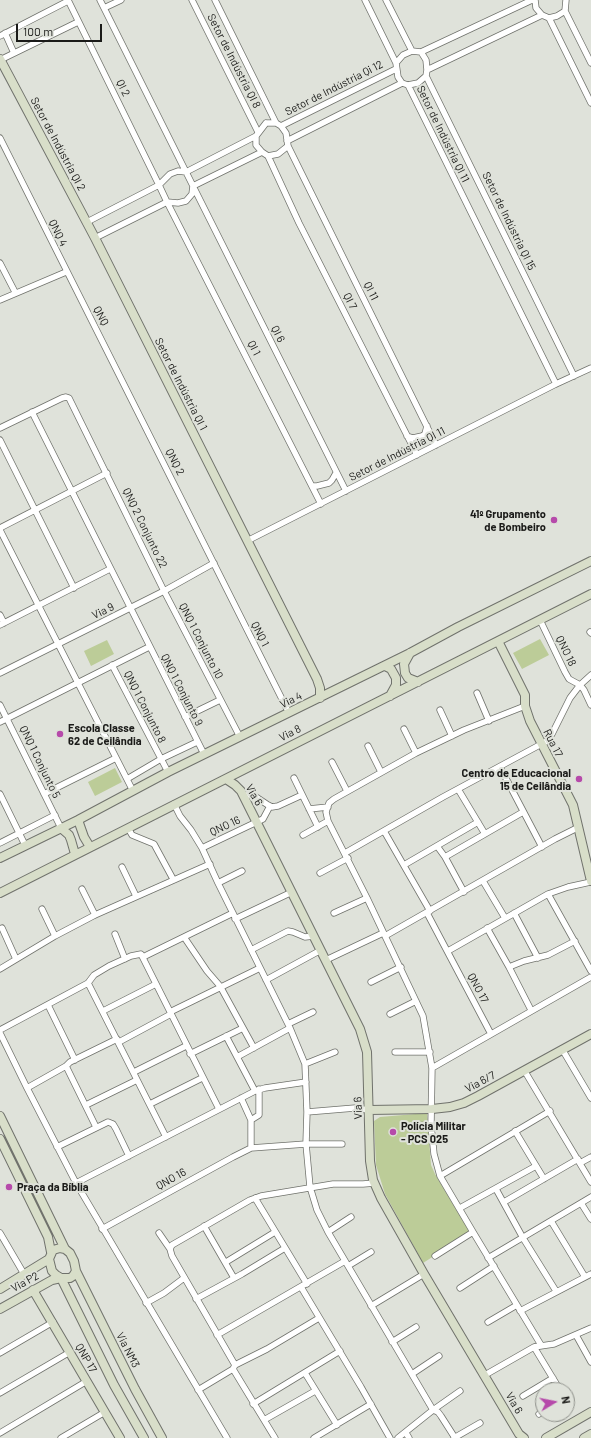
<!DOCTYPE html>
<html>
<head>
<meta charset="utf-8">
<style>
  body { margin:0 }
  #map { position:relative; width:591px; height:1438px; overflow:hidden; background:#dfe2da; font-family:Barlow,sans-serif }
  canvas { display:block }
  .north { position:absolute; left:535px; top:1382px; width:40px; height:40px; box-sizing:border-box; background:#dfe2da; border:1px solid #90928c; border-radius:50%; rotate:80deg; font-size:11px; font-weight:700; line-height:16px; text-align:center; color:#1a1a18 }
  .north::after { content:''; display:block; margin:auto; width:14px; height:18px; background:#b64aaa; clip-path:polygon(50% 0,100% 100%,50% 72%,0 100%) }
  .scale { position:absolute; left:16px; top:24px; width:86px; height:18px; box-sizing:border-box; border:2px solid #1a1a18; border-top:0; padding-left:5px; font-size:12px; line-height:14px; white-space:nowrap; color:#1a1a18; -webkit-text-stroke:3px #dfe2da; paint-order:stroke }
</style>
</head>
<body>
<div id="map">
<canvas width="591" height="1438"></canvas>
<div class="north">N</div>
<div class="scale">100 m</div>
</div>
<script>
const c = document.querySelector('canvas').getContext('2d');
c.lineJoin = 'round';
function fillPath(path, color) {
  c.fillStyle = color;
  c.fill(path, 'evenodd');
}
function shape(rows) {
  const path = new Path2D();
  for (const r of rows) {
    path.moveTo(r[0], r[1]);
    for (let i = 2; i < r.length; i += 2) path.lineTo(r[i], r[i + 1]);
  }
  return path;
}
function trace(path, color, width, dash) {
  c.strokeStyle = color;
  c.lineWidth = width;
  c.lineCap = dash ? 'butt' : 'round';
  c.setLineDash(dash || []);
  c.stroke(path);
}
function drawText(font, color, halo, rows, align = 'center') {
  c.font = font + ' Barlow,sans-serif';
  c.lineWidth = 4;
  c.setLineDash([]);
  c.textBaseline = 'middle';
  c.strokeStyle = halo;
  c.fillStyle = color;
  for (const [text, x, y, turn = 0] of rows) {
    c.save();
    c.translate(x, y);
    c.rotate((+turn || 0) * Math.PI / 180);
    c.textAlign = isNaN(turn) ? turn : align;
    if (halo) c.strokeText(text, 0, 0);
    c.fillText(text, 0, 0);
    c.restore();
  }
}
const green = shape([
  [540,639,549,655,522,669,513,653],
  [107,640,114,654,91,666,84,651],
  [115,768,122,782,95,796,88,782],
  [427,1113,431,1165,435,1174,470,1233,423,1263,385,1194,376,1165,374,1121,380,1117]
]);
const street = shape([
  [68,0,159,185,87,222],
  [100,0,186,172,256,136],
  [192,0,258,132],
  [215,0,276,123],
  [365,0,396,63],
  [386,0,412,51],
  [535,0,536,8,542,15,549,18,557,16,565,11,566,0],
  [104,8,121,0],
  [565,11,591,63],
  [549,18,591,103],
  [5,33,14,53],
  [0,36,68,1],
  [412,51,421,52,426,60,427,70,426,76,418,83,408,85,402,83,398,77,396,63,403,55,412,51],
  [421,52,532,0],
  [0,60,78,22],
  [427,70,542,15],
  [426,76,574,376],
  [408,85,556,384],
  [266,123,276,123,281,126,286,133,288,146,278,154,268,156,262,152,256,145,256,136,266,123],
  [281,126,396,69],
  [0,138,289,713],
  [287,141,402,83],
  [288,146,436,445],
  [262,152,193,186,346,491],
  [268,156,299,223,417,455],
  [95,238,167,202,178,203,186,201,192,194,193,186,186,172,178,171,170,174,159,185,167,202,321,504],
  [0,263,15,292],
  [0,300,66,272],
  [32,412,204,754],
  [0,428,62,398,66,397,69,398,164,591,240,737],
  [407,436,413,438,422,436,425,434,427,426],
  [0,440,74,588],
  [312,486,317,486,329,483,332,480,336,473],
  [0,528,107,473],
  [0,530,133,791],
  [247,541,556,384,591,368],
  [0,615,4,623],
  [540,620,565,672,569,679,580,685,584,690,591,705],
  [0,625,110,569],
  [590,632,591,633],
  [112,665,168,772],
  [0,673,164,591,214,563],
  [477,693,489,721],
  [0,705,61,828],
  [525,706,464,730,416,753,334,799,329,803,326,812,328,821,367,898,423,1016,432,1068,431,1125,434,1154,440,1176,473,1232,541,1345],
  [440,710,452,736],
  [185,717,220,700],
  [0,722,149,647],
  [404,729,416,753],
  [368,746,381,772],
  [332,762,347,791],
  [500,767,542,847],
  [294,778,318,827],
  [127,779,161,759,197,742],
  [458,789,485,834],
  [0,794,25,845],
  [44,794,116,758],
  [243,795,253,795,268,805,272,807,278,806,302,795],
  [174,804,180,816,191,830,202,848,218,883,290,1028,305,1064,307,1112,306,1144,310,1187,317,1210,328,1232,433,1410,438,1412,441,1416,455,1438],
  [309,809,328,807],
  [128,828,132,835,154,844,173,879],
  [384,831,430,911],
  [303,835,328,821],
  [0,843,55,815],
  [437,846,445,857],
  [202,848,263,819,270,806],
  [345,853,443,797,547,741,552,734,570,698,580,685,591,675],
  [404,865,478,822],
  [122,867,136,896],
  [320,873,348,858],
  [483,881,505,918],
  [218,883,242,871],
  [82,889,95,915],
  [464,892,445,857,523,812],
  [548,894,591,971],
  [42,909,55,936],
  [334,913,367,898],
  [427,913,491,1034],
  [514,913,538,958],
  [235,919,292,892],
  [2,928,16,959],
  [487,928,509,967,531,1010],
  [115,934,125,959],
  [385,936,555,839,579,827],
  [184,937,207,971,220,986,254,1048],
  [251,950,288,931,293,932,305,937,314,936],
  [448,951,548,894,568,887,591,882],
  [143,957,233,913],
  [326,960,383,933],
  [509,967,524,961,548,955,575,941],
  [0,969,55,936,95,915,210,864],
  [266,980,321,950],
  [371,982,401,967],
  [88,983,166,1137],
  [48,1005,75,1060],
  [103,1011,156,984],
  [170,1012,260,968],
  [390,1014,416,1001],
  [288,1024,313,1012],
  [0,1030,88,983,94,975,109,966,131,956,141,954,219,1109],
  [0,1033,27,1088,76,1183,227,1438],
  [226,1036,255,1091],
  [119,1042,171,1014],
  [562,1049,591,1098],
  [395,1052,430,1052],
  [190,1054,243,1028],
  [237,1057,290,1028],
  [305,1064,335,1052],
  [66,1066,96,1127],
  [432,1068,591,977],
  [524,1070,591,1182],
  [134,1072,186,1046],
  [27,1088,66,1066,70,1062,117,1039],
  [241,1098,251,1120,251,1148],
  [150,1104,202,1078],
  [86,1105,137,1080],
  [307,1112,355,1108,369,1110],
  [251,1120,259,1115,259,1089],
  [404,1126,431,1125],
  [515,1131,544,1179],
  [57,1147,108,1122,113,1124,116,1129,129,1156],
  [580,1163,591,1157],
  [440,1176,550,1111],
  [76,1183,255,1091,265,1088,306,1082],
  [496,1189,523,1238,556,1291],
  [255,1198,307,1284],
  [504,1202,578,1159],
  [581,1203,591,1219],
  [460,1208,536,1166],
  [551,1221,585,1277],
  [204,1226,234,1278],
  [102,1229,233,1157,251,1148,306,1144,342,1144],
  [328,1232,351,1217],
  [0,1233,24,1274],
  [159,1233,170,1249],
  [435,1256,473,1232],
  [488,1258,591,1197],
  [226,1262,275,1232],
  [348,1266,371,1252],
  [301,1287,361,1387,390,1438],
  [460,1288,494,1266],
  [196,1299,242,1274,285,1248],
  [146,1303,164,1293,184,1278],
  [371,1306,424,1274],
  [520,1311,591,1274],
  [488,1322,517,1305],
  [217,1335,345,1261],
  [576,1335,591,1362],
  [392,1342,416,1327],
  [534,1347,560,1390],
  [0,1353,53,1322],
  [235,1365,172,1256,170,1249,172,1245,250,1200,261,1196,333,1184,363,1184,375,1183],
  [233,1369,275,1438],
  [305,1373,337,1425],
  [412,1374,439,1356],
  [485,1375,534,1347,554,1344,591,1328],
  [198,1390,233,1369,235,1365,267,1349,319,1318],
  [0,1393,70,1352],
  [523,1396,553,1378],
  [253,1404,340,1351],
  [539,1414,543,1411],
  [264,1420,315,1391],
  [0,1433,87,1381],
  [406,1433,409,1438],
  [61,1438,105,1412],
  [314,1438,371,1404],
  [398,1438,433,1410,460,1391],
  [454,1438,480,1423]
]);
const secondary = shape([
  [0,59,95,238,317,679,320,688,320,698],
  [498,641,525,695,525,706,530,721,573,805,591,881],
  [410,653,404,664,405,673,408,678,418,682],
  [385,666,391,669,396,678,396,685,390,696],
  [226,779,235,785,241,791,360,1029,367,1052,370,1161,373,1180,381,1198,424,1274,519,1434,524,1438],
  [78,820,84,837,90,847],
  [61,828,69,835,71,840,75,854],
  [0,858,78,820,168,772,410,653,458,627,591,561],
  [0,893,591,594],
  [369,1110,432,1109,450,1107,464,1103,478,1096,591,1034],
  [0,1116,65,1249,70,1253,74,1261,76,1271,73,1276,70,1278,61,1278,56,1275,52,1271,49,1259,53,1250,60,1248,65,1249],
  [0,1139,48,1237,51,1252],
  [76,1271,135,1389,162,1438],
  [0,1289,49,1259],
  [33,1290,120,1438],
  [0,1309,52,1280,61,1278,114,1385,144,1438],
  [546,1438,591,1412],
  [584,1438,591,1434]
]);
const markers = [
  [554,520,4,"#b64aaa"],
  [60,734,4,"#b64aaa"],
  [579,779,4,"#b64aaa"],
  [393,1132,4,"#b64aaa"],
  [9,1187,4,"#b64aaa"]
];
const streetNames = [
  ["Setor de Indústria QI 8",234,61,63],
  ["QI 2",123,88,64],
  ["Setor de Indústria Qi 12",334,88,-27],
  ["Setor de Indústria QI 11",443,134,64],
  ["Setor de Indústria QI 2",58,144,62],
  ["Setor de Indústria QI 15",509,221,64],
  ["QNQ 4",58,233,64],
  ["QI 11",371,291,64],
  ["QI 7",350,301,63],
  ["QNQ",101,316,62],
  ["QI 6",278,334,63],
  ["QI 1",254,348,63],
  ["Setor de Indústria QI 1",181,384,63],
  ["Setor de Indústria QI 11",397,454,-27],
  ["QNQ 2",175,462,63],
  ["QNQ 2 Conjunto 22",145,528,64],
  ["Via 9",103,611,-26],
  ["QNQ 1",260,634,63],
  ["QNQ 1 Conjunto 10",201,641,63],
  ["QNO 18",566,651,64],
  ["QNQ 1 Conjunto 9",182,690,63],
  ["Via 4",291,700,-26],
  ["QNQ 1 Conjunto 8",145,707,63],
  ["Via 8",290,733,-27],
  ["Rua 17",553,743,63],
  ["QNQ 1 Conjunto 5",40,762,64],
  ["Via 6",254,795,60],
  ["QNO 16",225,826,-25],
  ["QNO 17",478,988,62],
  ["Via 6/7",480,1082,-28],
  ["Via 6",358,1108,-92],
  ["QNO 16",171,1179,-29],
  ["Via P2",25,1282,-29],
  ["Via NM3",128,1350,63],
  ["QNP 17",86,1358,60],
  ["Via 6",514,1403,60]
];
const poiNames = [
  ["41º Grupamento",546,514,"right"],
  ["de Bombeiro",546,527,"right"],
  ["Escola Classe",68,728],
  ["62 de Ceilândia",68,741],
  ["Centro de Educacional",571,773,"right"],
  ["15 de Ceilândia",571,786,"right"],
  ["Polícia Militar",401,1126],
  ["- PCS 025",401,1139],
  ["Praça da Bíblia",17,1187]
];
fillPath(green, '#bccc98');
trace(street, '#70726c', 7);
trace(secondary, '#70726c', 10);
trace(street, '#fff', 5.5);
trace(secondary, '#d8dec9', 8);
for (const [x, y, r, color] of markers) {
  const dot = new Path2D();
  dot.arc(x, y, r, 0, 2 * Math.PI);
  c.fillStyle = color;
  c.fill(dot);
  trace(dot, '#dfe2da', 1.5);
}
drawText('11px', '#1a1a18', '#dfe2da', streetNames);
drawText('bold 11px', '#1a1a18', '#dfe2da', poiNames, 'left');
</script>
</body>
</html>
